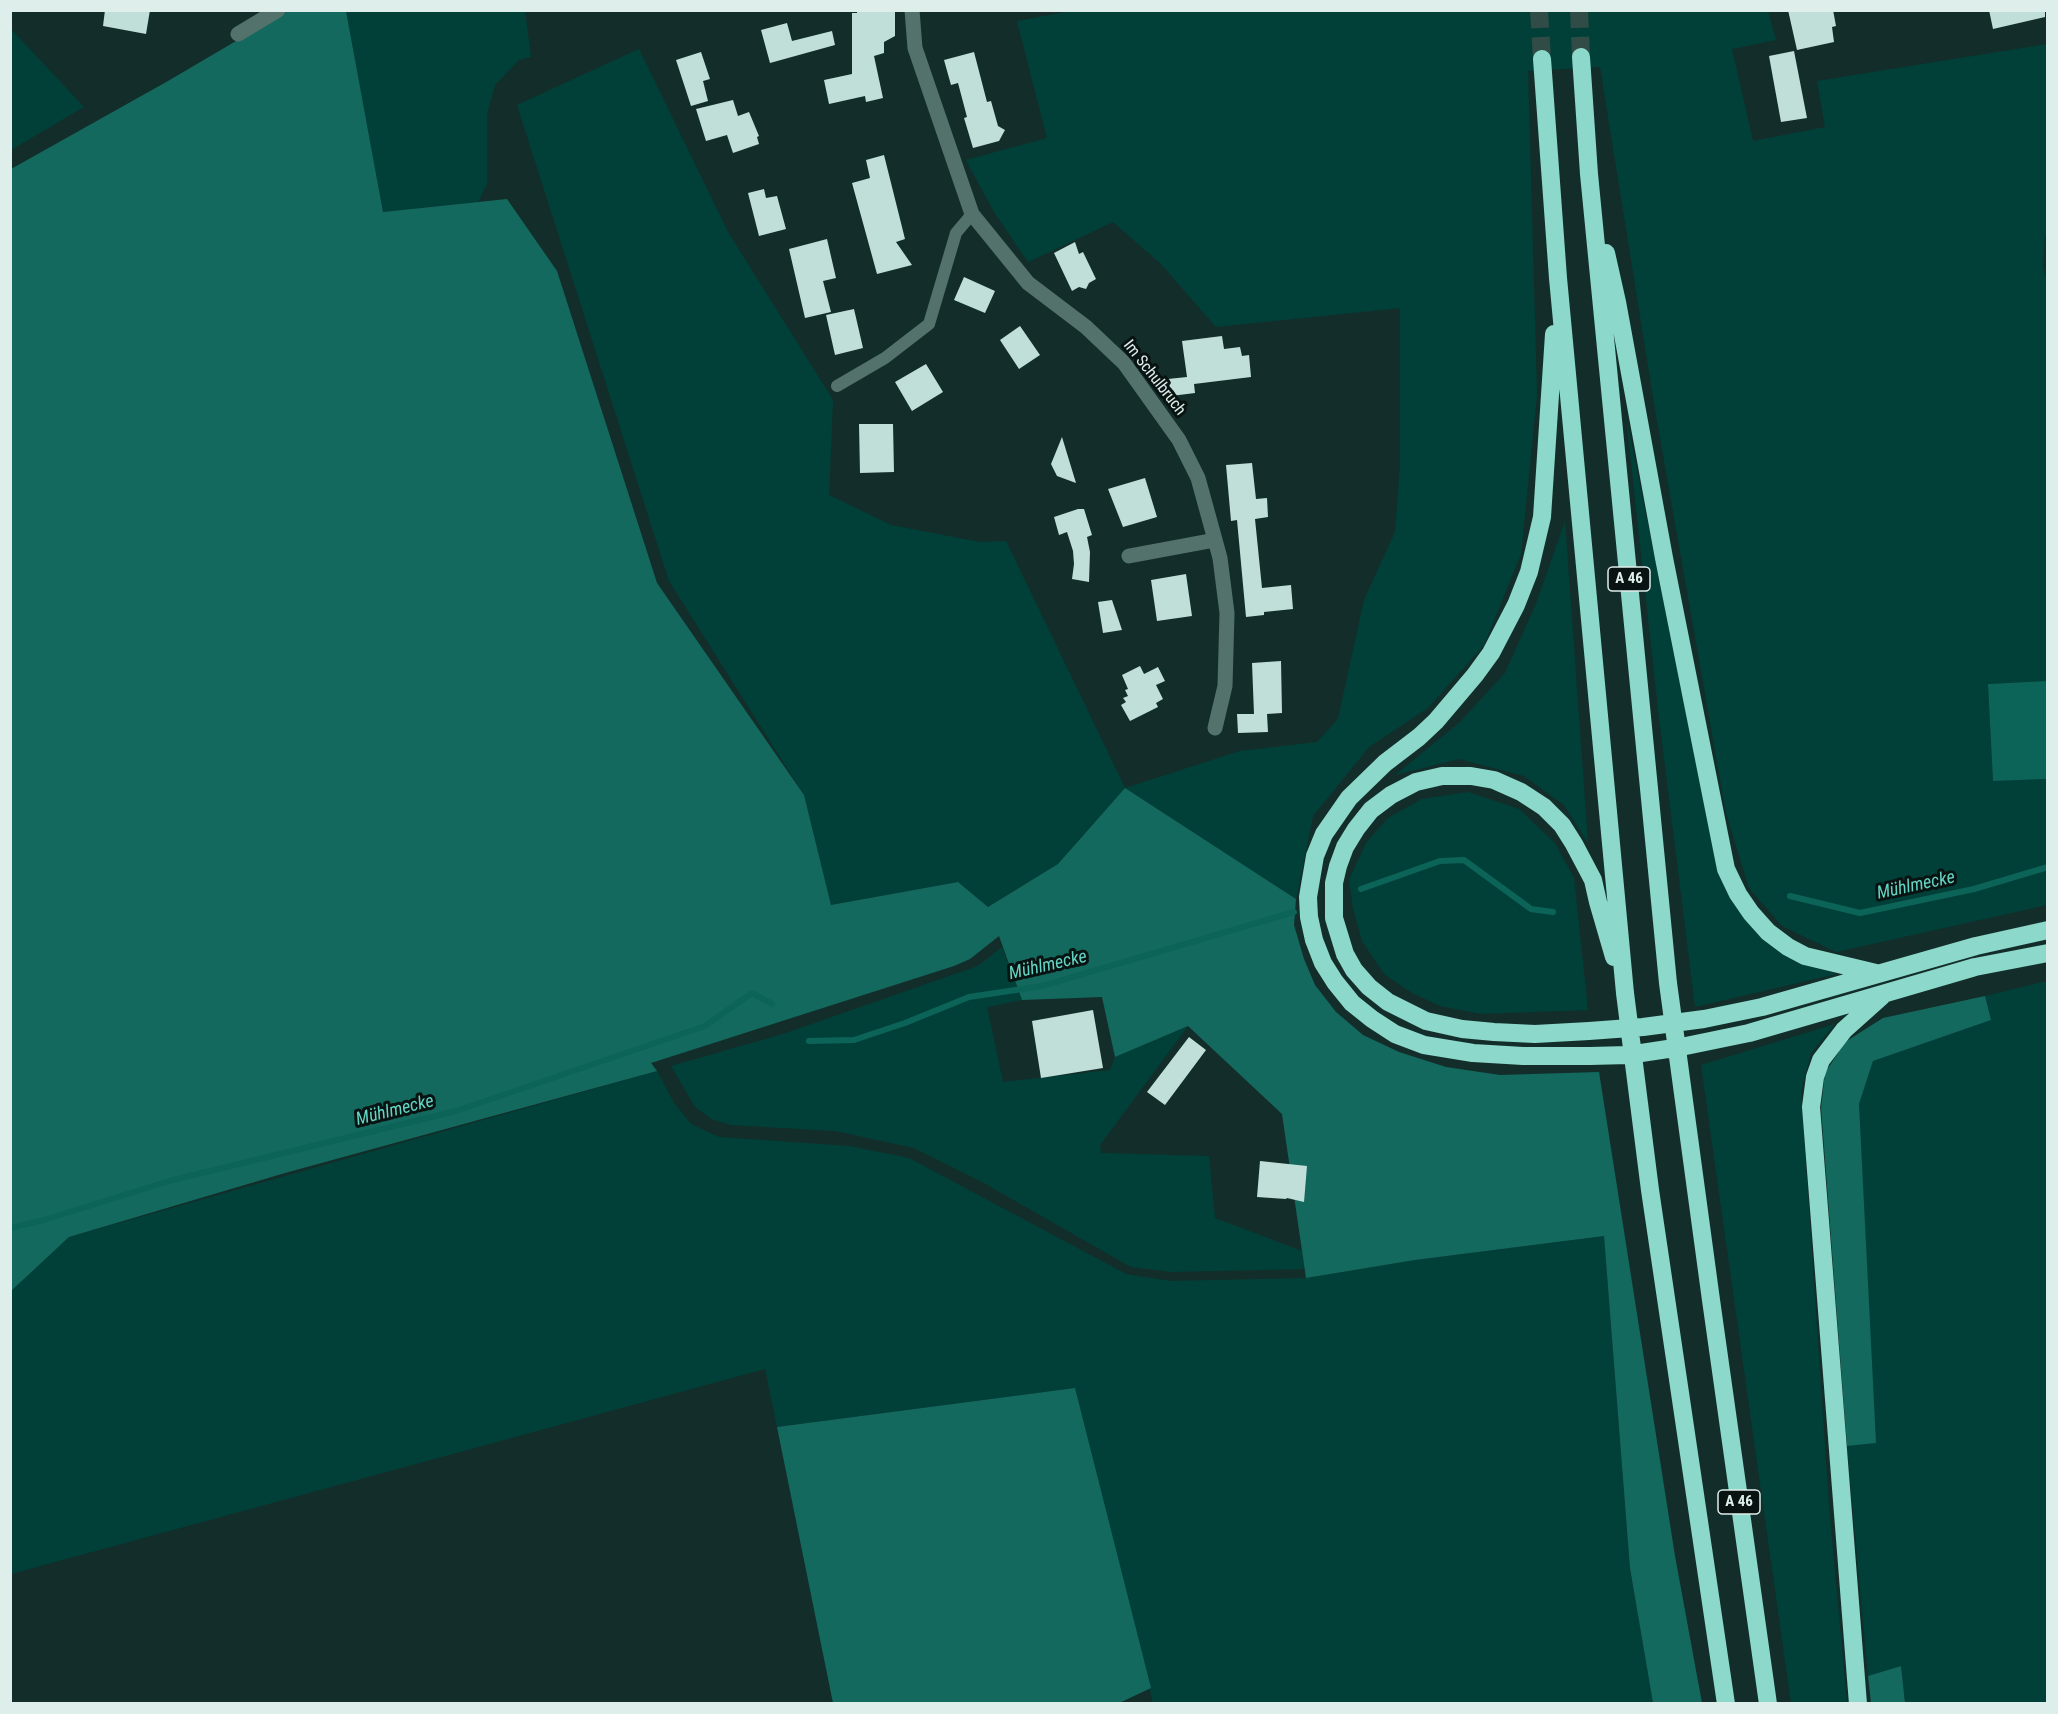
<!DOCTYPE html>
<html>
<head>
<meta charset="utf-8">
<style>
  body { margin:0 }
  #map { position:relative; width:2058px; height:1714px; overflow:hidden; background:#132e2a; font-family:"Roboto Condensed",sans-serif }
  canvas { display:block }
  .frame { position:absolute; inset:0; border:12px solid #deeeeb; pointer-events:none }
</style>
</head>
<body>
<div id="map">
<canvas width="2058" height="1714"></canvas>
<div class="frame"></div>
</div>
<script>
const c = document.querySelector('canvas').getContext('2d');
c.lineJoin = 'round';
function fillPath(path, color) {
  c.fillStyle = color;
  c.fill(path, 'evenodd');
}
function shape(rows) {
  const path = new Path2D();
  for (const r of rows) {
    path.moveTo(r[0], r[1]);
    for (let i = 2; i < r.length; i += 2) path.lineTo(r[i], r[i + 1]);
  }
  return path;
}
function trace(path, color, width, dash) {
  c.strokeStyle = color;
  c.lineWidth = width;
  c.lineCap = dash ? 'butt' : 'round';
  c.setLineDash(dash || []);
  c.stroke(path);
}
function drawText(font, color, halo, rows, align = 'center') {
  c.font = font + ' "Roboto Condensed",sans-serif';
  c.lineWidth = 6;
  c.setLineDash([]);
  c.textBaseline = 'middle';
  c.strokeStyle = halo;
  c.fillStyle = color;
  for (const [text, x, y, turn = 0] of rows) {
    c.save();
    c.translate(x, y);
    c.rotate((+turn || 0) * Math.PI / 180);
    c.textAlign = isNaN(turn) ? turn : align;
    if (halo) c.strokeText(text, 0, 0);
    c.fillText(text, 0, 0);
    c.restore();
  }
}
const green = shape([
  [1076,10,1768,11,1776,40,1732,49,1753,141,1825,127,1817,81,2047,44,2048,232,2045,237,2043,266,2048,287,2047,681,1988,684,1993,781,2047,779,2047,905,1836,952,1782,926,1749,888,1726,813,1655,409,1600,67,1528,71,1537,395,1521,554,1484,645,1428,708,1369,747,1313,816,1296,899,1125,788,1058,864,988,907,958,882,831,905,804,795,669,581,517,105,639,49,728,232,833,400,829,495,891,525,980,542,1006,541,1125,788,1240,751,1317,742,1338,719,1364,600,1395,532,1400,465,1400,308,1216,327,1161,264,1113,222,1028,262,994,212,966,160,1047,138,1017,21],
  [346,11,525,11,531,57,519,60,495,85,487,114,487,184,478,202,383,212],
  [10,28,84,107,11,150,10,150],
  [1626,416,1716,859,1736,907,1758,935,1788,956,1836,974,1695,1007,1659,718],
  [1565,521,1588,843,1564,805,1524,776,1459,759,1395,775,1459,723,1505,673,1536,604],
  [1468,792,1519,809,1555,843,1574,878,1588,1010,1481,1014,1440,1006,1412,993,1384,974,1362,941,1353,908,1349,880,1366,843,1388,818,1422,799],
  [1002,947,1022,1000,987,1007,1003,1082,1110,1070,1115,1057,1188,1026,1100,1145,1101,1153,1209,1156,1215,1218,1302,1251,1304,1269,1171,1272,1131,1267,982,1182,914,1148,835,1131,731,1125,713,1120,695,1107,671,1066,783,1034,978,966],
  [2047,981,2047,1703,1905,1703,1901,1666,1868,1676,1847,1446,1875,1443,1859,1104,1873,1061,1990,1020,1985,996],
  [1835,1024,1811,1053,1801,1091,1829,1506,1847,1703,1791,1703,1701,1065],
  [657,1071,674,1103,691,1124,719,1137,849,1146,909,1158,1126,1274,1170,1281,1306,1278,1415,1260,1604,1236,1630,1568,1653,1703,1153,1703,1075,1388,777,1427,765,1369,11,1574,11,1291,69,1237]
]);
const forest = shape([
  [287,11,346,11,383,212,507,199,557,271,657,583,804,795,831,905,958,882,988,907,1058,864,1125,788,1296,899,1294,925,1304,959,1315,985,1336,1012,1363,1035,1399,1052,1446,1067,1500,1075,1599,1072,1675,1556,1702,1703,1653,1703,1630,1568,1604,1236,1415,1260,1306,1278,1282,1114,1188,1026,1115,1057,1102,997,1022,1000,999,936,970,959,954,966,651,1063,657,1071,285,1173,69,1237,11,1291,11,169,168,81],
  [1985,996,1991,1020,1873,1061,1859,1104,1876,1443,1847,1446,1821,1108,1825,1073,1845,1042,1883,1018],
  [1075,1388,1151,1688,1117,1704,833,1703,777,1427],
  [1901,1666,1905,1703,1871,1703,1868,1676]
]);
const water = shape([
  [2047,681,2047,779,1993,781,1988,684]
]);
const stream = shape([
  [1361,889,1440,861,1464,860,1531,909,1553,912],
  [1790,896,1860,913,1974,889,2048,867],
  [809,1041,854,1040,905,1023,969,997,1042,986,1294,912],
  [10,1228,44,1220,169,1181,456,1111,705,1026,752,993,772,1004]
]);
const building = shape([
  [105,10,150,10,146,34,103,26],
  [857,10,895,10,895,36,884,42,884,53,874,56,883,98,866,102,865,96,829,104,824,80,852,74,852,13,857,13],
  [1788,10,1833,10,1836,26,1832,27,1834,42,1797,50],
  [1989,10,2045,10,2045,17,1993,29],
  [787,23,792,41,832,31,835,45,770,63,761,30],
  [1794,51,1807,118,1781,122,1769,56],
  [701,52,710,79,703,81,708,101,691,106,676,60],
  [974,52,987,102,991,101,998,126,1005,130,999,141,973,148,964,118,967,117,958,83,951,85,944,60],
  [733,100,738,116,749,112,759,136,757,137,759,144,733,153,727,135,706,141,696,109],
  [884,155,905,239,896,242,912,265,877,274,852,183,870,178,866,160],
  [764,189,766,198,777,196,786,229,759,236,748,193],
  [827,239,836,278,823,281,831,312,805,318,789,249],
  [1075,242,1079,254,1083,252,1096,279,1089,283,1086,289,1079,287,1072,291,1054,253],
  [964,277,995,291,985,313,954,300],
  [854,309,863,348,835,355,826,315],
  [1020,326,1040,355,1019,369,1000,340],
  [1222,336,1224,349,1240,347,1242,356,1249,355,1251,377,1194,384,1195,393,1171,396,1168,379,1187,377,1182,341],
  [926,364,943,392,912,411,895,382],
  [859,424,893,424,894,472,860,473],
  [1062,437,1076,483,1057,476,1051,464],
  [1252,463,1256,499,1267,498,1268,517,1255,519,1262,588,1291,585,1293,609,1264,612,1264,615,1246,617,1237,520,1231,521,1226,465],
  [1145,478,1157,517,1123,527,1108,489],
  [1078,509,1084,509,1092,535,1087,537,1090,552,1089,582,1072,579,1074,564,1073,551,1067,532,1059,535,1054,517],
  [1186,574,1192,616,1157,621,1151,580],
  [1112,600,1122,630,1103,633,1098,602],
  [1281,661,1282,713,1267,714,1268,732,1238,733,1237,714,1254,714,1252,663],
  [1140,666,1144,674,1158,667,1165,681,1156,685,1163,699,1156,703,1158,707,1130,721,1121,705,1126,702,1123,698,1128,696,1125,690,1128,689,1122,675],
  [1093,1010,1103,1068,1041,1078,1032,1021],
  [1189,1037,1206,1050,1165,1105,1147,1092],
  [1260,1161,1307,1166,1304,1202,1287,1198,1286,1199,1257,1197]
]);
const highwayTunnel = shape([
  [1539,10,1542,59],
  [1579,10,1581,57]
]);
const lane = shape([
  [837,386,885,358,929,324,956,233,972,214]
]);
const street = shape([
  [912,10,915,48,972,214,1028,283,1086,327,1124,363,1179,440,1198,478,1220,558,1227,613,1225,686,1215,728],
  [238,34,278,10],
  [1129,556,1215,540]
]);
const highway = shape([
  [1581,57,1589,174,1668,983,1711,1300,1768,1704],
  [1542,59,1558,278,1625,993,1650,1190,1726,1704],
  [1606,253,1617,302,1664,558,1726,869,1738,894,1751,913,1768,932,1788,947,1805,956,1876,973],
  [1554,334,1542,517,1529,572,1516,605,1491,653,1475,675,1436,721,1419,737,1385,763,1349,798,1324,834,1315,856,1308,897,1309,917,1314,940,1323,963,1335,982,1352,1003,1372,1019,1395,1034,1424,1045,1473,1053,1523,1056,1590,1056,1628,1055,1681,1047,1749,1033,1975,967,2048,953],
  [1614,957,1598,902,1593,880,1574,844,1562,825,1544,807,1521,792,1494,780,1471,776,1442,776,1416,782,1391,795,1371,810,1356,829,1345,847,1338,866,1334,883,1334,918,1345,954,1354,970,1369,987,1388,1002,1426,1021,1462,1029,1494,1032,1535,1034,1589,1031,1643,1027,1704,1019,1762,1007,1976,946,2048,930],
  [1858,1704,1811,1107,1815,1077,1821,1060,1844,1030,1882,996]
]);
const shields = [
  [1629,579,42],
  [1739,1502,42]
];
const shieldNames = [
  ["A 46",1629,579],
  ["A 46",1739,1502]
];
const streetNames = [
  ["Im Schulbruch",1154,378,52]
];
const waterNames = [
  ["Mühlmecke",1916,886,-12],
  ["Mühlmecke",1048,966,-13],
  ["Mühlmecke",395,1111,-14]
];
fillPath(green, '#004039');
fillPath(forest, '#14695e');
fillPath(water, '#0c6459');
trace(stream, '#0c6459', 6);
fillPath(building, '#c0dfd8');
trace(highwayTunnel, '#314b47', 18, [18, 9]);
trace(lane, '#54726c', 12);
trace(street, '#54726c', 15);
trace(highway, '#8cd8ca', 18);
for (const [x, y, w] of shields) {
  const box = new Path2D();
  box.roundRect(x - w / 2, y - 12, w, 24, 4.5);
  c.fillStyle = '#091412';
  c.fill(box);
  trace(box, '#deeeeb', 1.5);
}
drawText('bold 15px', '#deeeeb', null, shieldNames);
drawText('16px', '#deeeeb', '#091412', streetNames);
drawText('italic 18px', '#63d5c4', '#091412', waterNames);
</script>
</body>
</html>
